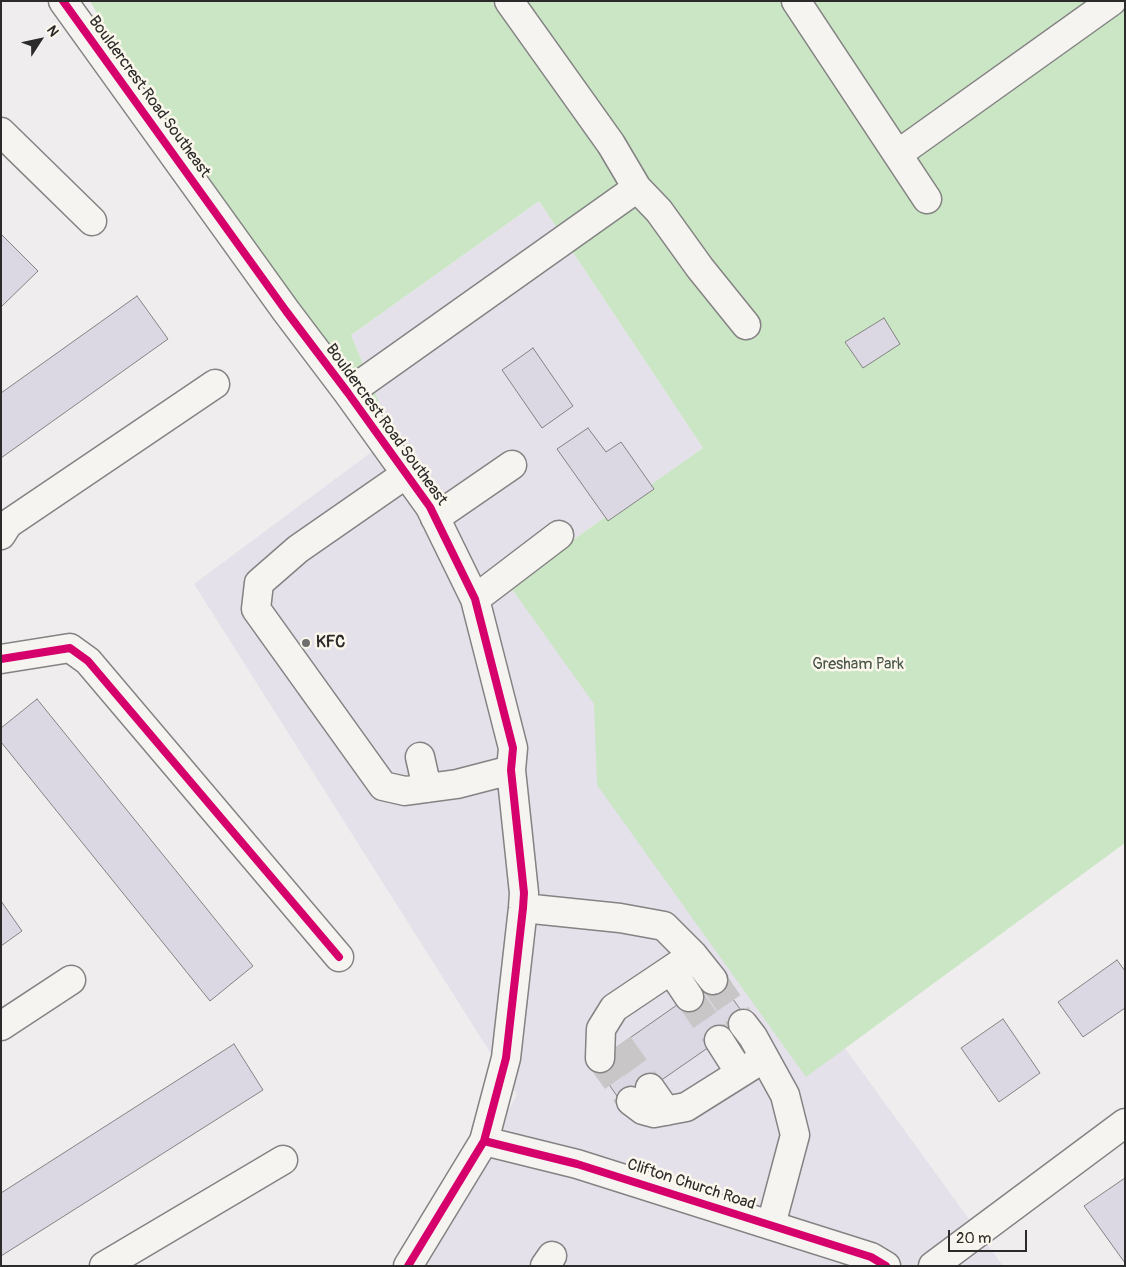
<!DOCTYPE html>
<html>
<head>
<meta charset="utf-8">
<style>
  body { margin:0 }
  #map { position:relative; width:1126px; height:1267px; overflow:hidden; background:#f0edee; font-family:Pangolin,sans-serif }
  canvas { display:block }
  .frame { position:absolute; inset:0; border:2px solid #2b2b2b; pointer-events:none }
  .north { position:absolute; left:15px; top:15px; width:50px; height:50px; -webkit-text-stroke:4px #fbf7ec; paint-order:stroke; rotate:55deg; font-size:14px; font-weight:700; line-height:20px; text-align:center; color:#2b2b2b }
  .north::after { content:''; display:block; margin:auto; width:18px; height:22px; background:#2b2b2b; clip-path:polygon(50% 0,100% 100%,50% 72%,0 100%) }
  .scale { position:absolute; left:948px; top:1230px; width:79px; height:22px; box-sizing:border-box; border:2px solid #2b2b2b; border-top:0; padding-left:6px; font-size:15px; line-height:18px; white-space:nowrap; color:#2b2b2b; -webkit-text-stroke:4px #fbf7ec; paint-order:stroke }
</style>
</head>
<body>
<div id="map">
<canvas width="1126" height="1267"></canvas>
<div class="frame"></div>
<div class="north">N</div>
<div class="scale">20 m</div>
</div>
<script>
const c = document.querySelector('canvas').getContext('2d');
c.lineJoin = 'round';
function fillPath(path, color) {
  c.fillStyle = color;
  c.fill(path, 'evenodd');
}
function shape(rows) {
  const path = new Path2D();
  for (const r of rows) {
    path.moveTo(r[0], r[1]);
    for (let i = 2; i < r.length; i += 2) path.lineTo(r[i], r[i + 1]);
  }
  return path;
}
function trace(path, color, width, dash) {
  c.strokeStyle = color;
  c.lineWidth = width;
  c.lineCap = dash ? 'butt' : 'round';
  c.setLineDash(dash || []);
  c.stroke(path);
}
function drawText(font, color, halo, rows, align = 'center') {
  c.font = font + ' Pangolin,sans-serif';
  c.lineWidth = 5;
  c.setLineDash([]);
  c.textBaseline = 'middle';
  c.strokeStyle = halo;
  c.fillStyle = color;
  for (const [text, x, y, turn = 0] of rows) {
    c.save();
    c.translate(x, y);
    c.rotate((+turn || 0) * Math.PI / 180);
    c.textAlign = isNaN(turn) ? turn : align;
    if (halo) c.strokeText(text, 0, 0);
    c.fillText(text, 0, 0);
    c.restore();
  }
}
const built = shape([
  [539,201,703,448,509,585,1003,1266,419,1266,517,1095,194,584,393,436,351,335]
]);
const green = shape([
  [90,1,1125,1,1125,843,806,1077,597,785,594,704,509,585,703,448,539,201,351,335,393,436,176,148]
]);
const building = shape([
  [1,234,38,271,1,307,1,234],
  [137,296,168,339,1,458,1,393,137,296],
  [884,318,900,344,863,368,845,342,884,318],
  [533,348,573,406,542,428,502,370,533,348],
  [588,428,606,452,621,442,654,489,608,521,557,449,588,428],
  [37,699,253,966,210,1001,1,742,1,728,37,699],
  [1,901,22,931,1,946,1,901],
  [1117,960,1125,971,1125,1008,1083,1037,1058,1002,1117,960],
  [717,977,748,1020,624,1106,594,1063,717,977],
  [1003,1019,1040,1073,999,1102,961,1048,1003,1019],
  [234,1044,263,1090,1,1256,1,1193,234,1044],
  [1125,1178,1125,1263,1084,1206,1125,1178]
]);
const minorTunnel = shape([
  [713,980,743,1024],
  [689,997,719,1040],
  [619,1045,650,1088],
  [600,1058,631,1101]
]);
const minor = shape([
  [63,1,286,311,348,393,430,507,475,599,513,748,511,770,524,893,523,908,506,1058,484,1141,408,1266],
  [509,1,611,144,637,188],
  [796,1,927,199],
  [1,132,92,221],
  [898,154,1112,1],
  [348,393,637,188,659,211,700,268,746,325],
  [406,474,298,549,259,583,256,609,383,786,405,791,457,784,511,770],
  [435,518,512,465],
  [1,535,8,524,215,384],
  [475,599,559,535],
  [1,659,70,648,88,661,339,957],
  [420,757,427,788],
  [523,908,620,918,664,926,693,955,713,980],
  [671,970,689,997],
  [743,1024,753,1037,785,1095,795,1135,771,1225],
  [1,1026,71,980],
  [719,1040,740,1073],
  [600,1058,601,1029,614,1008,693,955],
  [650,1088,666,1111],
  [631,1101,643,1110,654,1113,686,1107,764,1058],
  [484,1141,577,1164,871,1257,886,1266],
  [104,1266,283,1160],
  [545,1266,552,1256],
  [933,1266,1125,1123]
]);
const cycleway = shape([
  [63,1,286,311,348,393,430,507,475,599,513,748,511,770,524,893,523,908,506,1058,484,1141,408,1266],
  [1,659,70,648,88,661,339,957],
  [484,1141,577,1164,871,1257,886,1266]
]);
const markers = [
  [306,643,5,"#706f6f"]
];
const streetNames = [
  ["Bouldercrest Road Southeast",149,97,54],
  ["Bouldercrest Road Southeast",386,425,54],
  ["Clifton Church Road",691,1185,18]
];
const poiNames = [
  ["KFC",316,643]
];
const parkNames = [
  ["Gresham Park",858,665]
];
fillPath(built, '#e5e1ea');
fillPath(green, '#cae6c5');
fillPath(building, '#dcd8e3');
trace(building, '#848283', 1);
trace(minorTunnel, '#c9c6c7', 28, [28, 14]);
trace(minor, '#848283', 31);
trace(minor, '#f5f4f1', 28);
trace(cycleway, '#d6006c', 8);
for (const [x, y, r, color] of markers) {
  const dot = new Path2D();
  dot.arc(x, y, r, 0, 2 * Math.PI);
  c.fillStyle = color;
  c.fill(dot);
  trace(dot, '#fbf7ec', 2);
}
drawText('16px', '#2b2b2b', '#fbf7ec', streetNames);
drawText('bold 16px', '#2b2b2b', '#fbf7ec', poiNames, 'left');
drawText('16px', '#4b5849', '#fbf7ec', parkNames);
</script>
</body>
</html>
